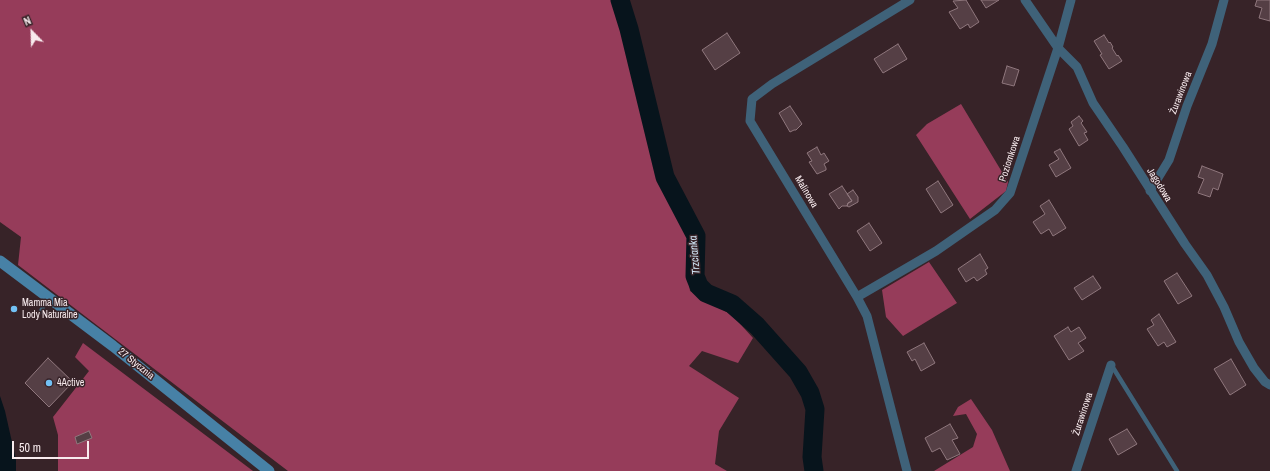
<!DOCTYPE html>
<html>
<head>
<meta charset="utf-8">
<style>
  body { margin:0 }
  #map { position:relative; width:1270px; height:471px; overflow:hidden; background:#372328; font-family:"Archivo Narrow",sans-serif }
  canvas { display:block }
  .north { position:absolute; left:12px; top:12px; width:40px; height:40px; -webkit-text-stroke:3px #372328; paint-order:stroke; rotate:337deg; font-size:11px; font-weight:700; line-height:16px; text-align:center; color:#f8ebee }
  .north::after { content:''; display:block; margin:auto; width:14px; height:18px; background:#f8ebee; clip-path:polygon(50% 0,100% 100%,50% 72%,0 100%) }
  .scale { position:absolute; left:12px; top:441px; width:77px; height:18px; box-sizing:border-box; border:2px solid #f8ebee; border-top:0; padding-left:5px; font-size:12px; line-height:14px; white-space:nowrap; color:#f8ebee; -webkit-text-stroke:3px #372328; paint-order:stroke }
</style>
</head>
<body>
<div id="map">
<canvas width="1270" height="471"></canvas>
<div class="north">N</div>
<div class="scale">50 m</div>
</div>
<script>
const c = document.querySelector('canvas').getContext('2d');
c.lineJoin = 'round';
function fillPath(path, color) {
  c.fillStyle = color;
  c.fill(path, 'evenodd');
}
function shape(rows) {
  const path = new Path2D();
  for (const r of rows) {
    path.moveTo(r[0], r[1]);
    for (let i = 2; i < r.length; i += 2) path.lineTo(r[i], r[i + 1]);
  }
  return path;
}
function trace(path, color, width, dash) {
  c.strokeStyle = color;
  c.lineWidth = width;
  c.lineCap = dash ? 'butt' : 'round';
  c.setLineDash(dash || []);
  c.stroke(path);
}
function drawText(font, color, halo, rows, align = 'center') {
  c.font = font + ' "Archivo Narrow",sans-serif';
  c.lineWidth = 3;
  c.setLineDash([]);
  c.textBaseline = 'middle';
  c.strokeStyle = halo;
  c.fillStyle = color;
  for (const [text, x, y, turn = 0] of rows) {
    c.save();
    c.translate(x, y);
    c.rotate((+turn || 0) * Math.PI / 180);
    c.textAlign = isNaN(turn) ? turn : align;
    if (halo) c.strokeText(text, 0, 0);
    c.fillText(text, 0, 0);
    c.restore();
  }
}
const forest = shape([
  [0,0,611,0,630,58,660,185,691,238,688,275,690,291,732,315,753,338,738,363,702,351,689,366,739,398,719,431,715,464,727,471,288,471,18,265,21,237,0,222],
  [961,104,1008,182,1006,191,970,219,916,135,927,124],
  [929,262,957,303,903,336,886,317,882,290],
  [83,343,253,471,58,471,58,435,53,417,89,371,75,357],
  [971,399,992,430,1010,471,934,471,973,447,977,434,966,414,953,416,958,407]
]);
const water = shape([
  [0,396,5,411,16,460,16,471,0,471]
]);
const river = shape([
  [620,0,629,29,665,177,696,236,695,276,699,286,706,293,732,304,757,326,798,372,810,393,815,409,812,457,814,471]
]);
const building = shape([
  [966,0,979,22,970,28,968,24,960,29,949,12,958,8,953,1,966,0],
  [981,0,999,0,986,8,981,0],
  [1257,0,1270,0,1270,21,1259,18,1262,8,1255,6,1257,0],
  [727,33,740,53,715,70,702,50,727,33],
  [1104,35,1109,43,1110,42,1113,47,1112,48,1117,56,1118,55,1122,61,1109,69,1100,55,1102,54,1094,41,1104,35],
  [898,44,907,59,883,73,874,59,898,44],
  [1007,66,1019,70,1014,86,1002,83,1007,66],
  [790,106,802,124,796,130,794,130,790,132,779,113,790,106],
  [1079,116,1083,121,1081,123,1087,132,1084,133,1088,140,1079,146,1069,129,1073,126,1071,122,1079,116],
  [817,147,821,155,824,153,829,161,824,164,826,168,826,170,817,174,809,162,812,161,807,153,817,147],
  [1060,149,1071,168,1056,177,1049,165,1059,159,1054,152,1060,149],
  [1202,166,1223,174,1218,190,1213,188,1210,197,1198,193,1204,179,1198,177,1202,166],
  [938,181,953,205,941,213,926,189,938,181],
  [842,186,852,201,848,203,847,206,842,206,839,209,829,194,842,186],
  [853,190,858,197,858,202,849,207,847,206,848,203,852,201,847,194,853,190],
  [1049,200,1066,228,1053,236,1049,229,1041,234,1033,222,1045,214,1040,206,1049,200],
  [869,223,882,243,870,251,857,231,869,223],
  [980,254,988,268,985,270,987,274,977,281,974,277,966,282,958,269,980,254],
  [1177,273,1192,296,1178,304,1164,281,1177,273],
  [1093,276,1101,288,1082,300,1074,288,1093,276],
  [1159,314,1176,342,1167,347,1164,342,1158,346,1147,329,1154,325,1151,320,1159,314],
  [1068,327,1071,332,1079,327,1086,338,1078,343,1084,351,1069,360,1054,336,1068,327],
  [924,343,935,363,921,371,915,359,912,361,907,352,924,343],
  [48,358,73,382,49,407,25,383,48,358],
  [1231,359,1246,385,1230,395,1214,369,1231,359],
  [950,424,958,438,952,440,960,454,947,460,940,448,932,452,925,438,950,424],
  [1127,429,1137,444,1118,455,1109,439,1127,429],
  [89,431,92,438,77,444,75,437,89,431]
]);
const service = shape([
  [41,312,46,297],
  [1112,366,1177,471]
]);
const minor = shape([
  [1025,0,1058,48,1077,67,1093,103,1123,147,1185,244,1207,275,1224,307,1239,342,1254,368,1265,382,1270,385],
  [1150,191,1169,160,1187,106,1212,44,1224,0],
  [857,297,936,251,995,210,1010,193,1058,48,1071,0],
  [907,471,867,316,857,297,750,121,752,99,772,84,910,0],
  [1076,471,1111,365]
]);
const secondary = shape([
  [0,261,113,346,269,471]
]);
const markers = [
  [14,309,4,"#72c1f5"],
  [49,383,4,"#72c1f5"]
];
const streetNames = [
  ["Żurawinowa",1181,93,-69],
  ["Poziomkowa",1010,159,-72],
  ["Jagodowa",1159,185,58],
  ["Malinowa",806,192,59],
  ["27 Stycznia",136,364,39],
  ["Żurawinowa",1083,414,-72]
];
const poiNames = [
  ["Mamma Mia",22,303],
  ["Lody Naturalne",22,315],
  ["4Active",57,383]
];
const waterNames = [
  ["Trzcianka",695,255,-95]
];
fillPath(forest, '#963c5a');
fillPath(water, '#07141c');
trace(river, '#07141c', 19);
fillPath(building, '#553f45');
trace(building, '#8f777d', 1);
trace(service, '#3f6279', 4.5);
trace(minor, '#3f6279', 9);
trace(secondary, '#4781a6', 11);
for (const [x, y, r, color] of markers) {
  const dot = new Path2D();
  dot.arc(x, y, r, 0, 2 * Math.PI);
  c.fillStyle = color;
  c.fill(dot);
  trace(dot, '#372328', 1.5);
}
drawText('10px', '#f8ebee', '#372328', streetNames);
drawText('10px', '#f8ebee', '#372328', poiNames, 'left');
drawText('italic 11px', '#d2e7f7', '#372328', waterNames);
</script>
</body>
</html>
